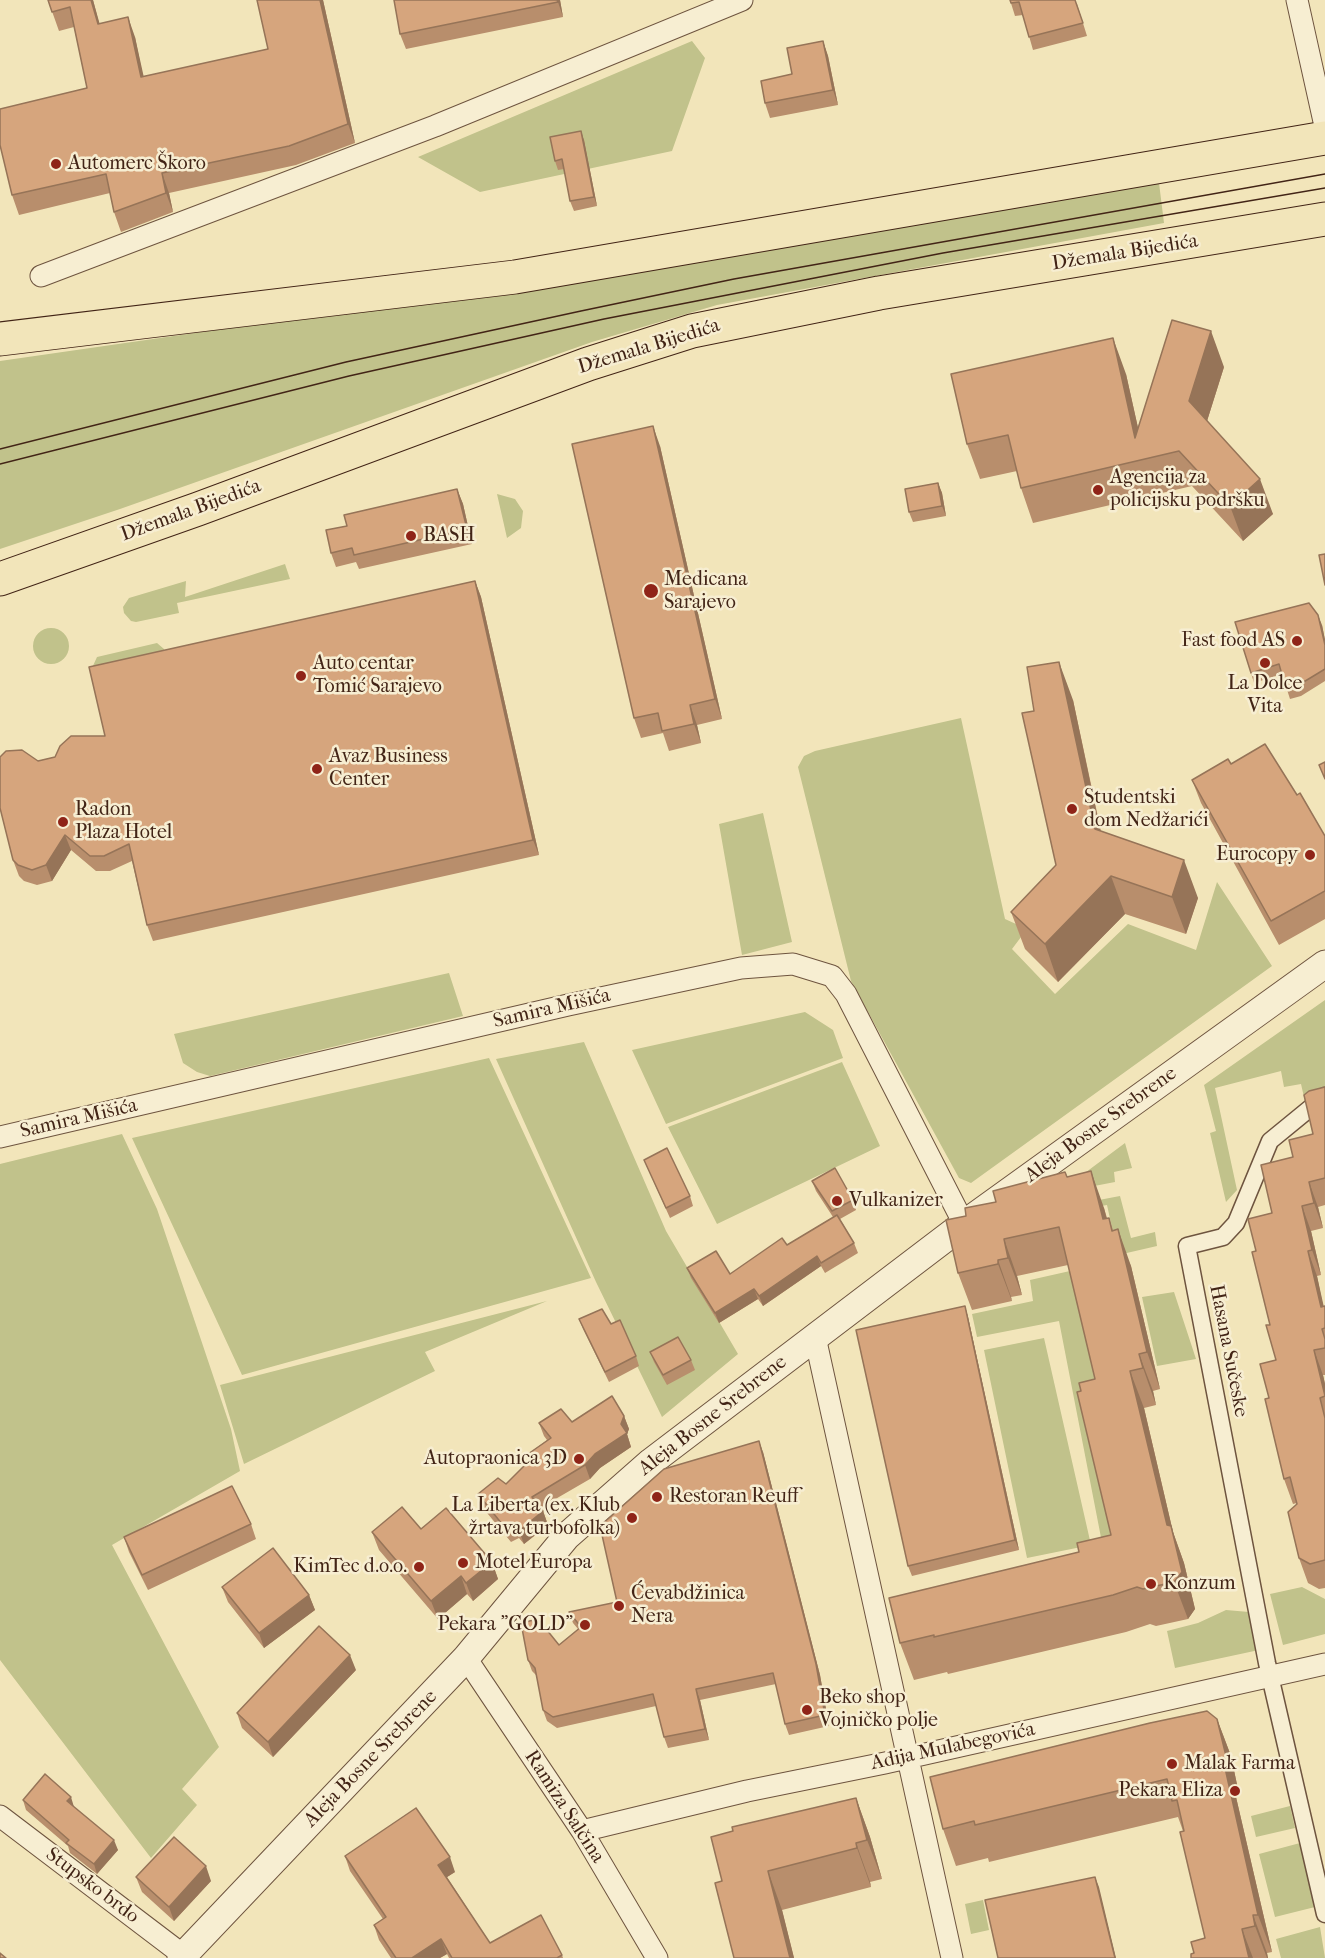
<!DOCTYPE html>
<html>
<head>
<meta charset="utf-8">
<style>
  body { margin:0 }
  canvas { display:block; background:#f2e5ba }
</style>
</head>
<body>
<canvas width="1325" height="1958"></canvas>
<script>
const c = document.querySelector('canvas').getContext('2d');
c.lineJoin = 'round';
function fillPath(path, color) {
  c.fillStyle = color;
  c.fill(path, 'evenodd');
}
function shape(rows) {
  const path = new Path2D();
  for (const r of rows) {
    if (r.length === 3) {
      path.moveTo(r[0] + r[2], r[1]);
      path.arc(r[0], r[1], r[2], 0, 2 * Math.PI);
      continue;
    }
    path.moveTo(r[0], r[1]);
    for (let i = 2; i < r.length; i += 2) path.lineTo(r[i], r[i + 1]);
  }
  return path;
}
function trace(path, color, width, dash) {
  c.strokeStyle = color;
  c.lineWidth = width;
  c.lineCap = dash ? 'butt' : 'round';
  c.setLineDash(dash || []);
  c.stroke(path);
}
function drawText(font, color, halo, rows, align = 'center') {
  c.font = font + ' "IM FELL French Canon",serif';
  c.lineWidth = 5;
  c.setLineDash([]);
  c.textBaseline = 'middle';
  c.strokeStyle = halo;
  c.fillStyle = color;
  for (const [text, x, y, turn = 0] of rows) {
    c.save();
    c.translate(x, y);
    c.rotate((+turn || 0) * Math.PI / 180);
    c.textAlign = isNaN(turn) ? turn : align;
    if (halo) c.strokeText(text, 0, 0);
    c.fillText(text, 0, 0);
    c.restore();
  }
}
const green = shape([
  [692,41,705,58,672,151,480,192,418,157],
  [1159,183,1164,223,717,305,592,342,120,509,0,549,0,361,292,319],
  [497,494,515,499,523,511,521,528,507,538],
  [285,564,290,579,177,603,179,613,136,622,131,621,124,613,123,607,129,598,186,581,185,597],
  [51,646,18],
  [157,643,164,649,169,666,92,668,97,657],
  [961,718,1005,919,1016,924,1021,937,1012,949,1055,994,1128,924,1196,950,1217,882,1272,966,971,1183,959,1178,851,981,798,767,804,756,815,751],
  [763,813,792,942,742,955,719,824],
  [449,973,463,1016,210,1076,197,1072,183,1063,174,1034],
  [1325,1000,1325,1097,1306,1106,1301,1084,1284,1087,1281,1071,1215,1088,1237,1190,1226,1202,1210,1133,1216,1131,1204,1085],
  [805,1012,833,1030,843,1058,666,1124,632,1050],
  [584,1042,666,1231,738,1354,662,1417,596,1282,496,1059],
  [489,1058,591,1278,242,1375,132,1138],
  [842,1062,880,1146,717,1224,668,1127],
  [122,1134,157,1209,231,1429,240,1471,112,1545,219,1747,182,1789,197,1805,151,1858,0,1660,0,1164],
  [1125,1143,1132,1168,1114,1172,1115,1182,1058,1193],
  [1120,1196,1131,1238,1155,1232,1157,1246,1118,1255,1107,1205,1085,1209,1083,1203],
  [1070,1271,1104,1413,1114,1550,1104,1553,1059,1321,977,1337,972,1314,1033,1301,1030,1280],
  [1174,1292,1196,1359,1157,1366,1142,1297],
  [547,1301,425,1352,435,1371,244,1464,220,1385],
  [1044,1338,1091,1545,1027,1558,984,1350],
  [1302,1587,1325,1599,1325,1634,1283,1645,1270,1594],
  [1226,1610,1249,1612,1259,1650,1175,1668,1167,1631,1198,1623],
  [1290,1806,1295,1828,1256,1837,1251,1816],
  [1300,1843,1315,1907,1275,1917,1259,1854],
  [983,1900,989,1930,971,1934,965,1904],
  [1320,1927,1325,1958,1281,1958,1276,1939]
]);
const pedestrian = shape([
  [1325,1096,1270,1141,1236,1223,1223,1237,1187,1246,1267,1663,1325,1914]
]);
const minor = shape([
  [1297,0,1325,126],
  [41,276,435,126,742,0],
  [0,1137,568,1005,741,968,793,964,832,976,846,994,964,1224],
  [815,1337,952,1958],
  [466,1658,582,1831,657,1958],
  [0,1816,183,1955],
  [582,1831,747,1791,885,1763,1325,1664]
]);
const tertiary = shape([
  [181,1958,466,1658,567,1536,651,1462,964,1224,1325,964]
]);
const primary = shape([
  [0,339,515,277,1325,138],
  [0,579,198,509,588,364,692,331,879,293,1325,219]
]);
const tram = shape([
  [0,449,346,362,581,311,734,279,1325,174],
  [0,464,349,376,604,319,943,253,1325,188]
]);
const wall = shape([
  [48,0,93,0,99,23,135,37,143,77,268,49,323,0,355,143,296,165,169,193,173,212,121,232,114,212,110,193,19,215,12,195,87,88,74,27,59,31],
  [560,0,563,17,406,49,400,34],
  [1010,0,1077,4,1087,36,1033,50,1023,15,1015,16],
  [823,41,828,56,838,105,770,118,765,103],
  [584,140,597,206,574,211,570,201,564,169,558,170,555,161],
  [1224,367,1207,421,1273,514,1243,541,1192,486,1033,523,1021,488,1017,471,980,479,967,444,1126,374,1138,428],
  [660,446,722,719,697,725,701,743,669,751,663,733,641,738,634,718],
  [938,483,942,493,946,516,913,522,909,512],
  [457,489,463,504,472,544,359,569,356,562,336,567,331,553,347,526],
  [475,581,481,597,539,855,153,941,147,925,132,861,110,871,96,871,71,850,52,881,37,885,24,881,19,876,13,860,38,761,55,757],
  [1322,625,1325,640,1325,681,1301,696,1290,699,1282,674,1254,683,1251,673],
  [1073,700,1101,831,1198,898,1186,934,1125,914,1058,982,1025,949,1011,912,1056,865,1034,711],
  [1231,764,1297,795,1325,836,1325,919,1279,945,1201,803,1192,780],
  [1325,1087,1325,1205,1318,1207,1323,1228,1311,1231,1321,1275,1317,1276,1323,1306,1325,1306,1325,1375,1323,1375,1325,1384,1325,1588,1319,1589,1308,1583,1299,1558,1297,1503,1293,1504,1284,1479,1269,1398,1276,1360,1256,1251,1272,1213,1293,1157,1313,1134],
  [644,1160,690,1196,693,1206,670,1218],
  [1067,1177,1104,1208,1107,1218,1109,1218,1113,1230,1131,1266,1160,1389,1153,1391,1156,1405,1144,1408,1173,1532,1184,1563,1195,1609,1188,1619,1156,1626,1150,1624,1126,1632,948,1674,947,1672,914,1680,900,1643,1111,1535,1081,1391,1095,1379,1068,1265,1017,1276,1022,1295,1011,1297,1012,1301,972,1310,958,1273,966,1216,996,1202],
  [812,1181,853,1200,856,1210,840,1219,854,1243,858,1253,825,1273,821,1266,763,1306,758,1299,719,1323,691,1278,687,1268,730,1274,787,1245,833,1217,816,1191],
  [965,1306,968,1317,1019,1550,912,1576,908,1566],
  [579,1319,611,1324,636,1356,639,1366,609,1382,583,1329],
  [650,1352,691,1360,695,1370,667,1385,654,1362],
  [624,1416,629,1429,627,1434,631,1447,600,1468,590,1479,540,1508,543,1511,548,1525,524,1544,519,1538,511,1542,483,1508,478,1494,506,1484,530,1460,528,1454,547,1440,544,1436,539,1423,572,1422],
  [763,1452,820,1675,829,1726,789,1735,785,1724,776,1684,700,1700,709,1740,668,1748,664,1737,656,1706,557,1728,547,1721,543,1710,537,1676,532,1671,528,1660,559,1645,578,1629,573,1623,569,1612,617,1602],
  [251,1524,256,1539,148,1590,129,1552,124,1537],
  [421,1529,492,1562,498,1579,473,1601,467,1594,438,1619,379,1550,372,1532],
  [222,1587,309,1595,315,1610,264,1648,228,1602],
  [356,1670,273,1757,242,1728,237,1713],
  [1217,1719,1231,1756,1239,1794,1236,1797,1272,1952,1267,1953,1268,1958,1191,1958,1194,1953,1205,1938,1183,1831,1178,1817,989,1862,988,1858,956,1866,943,1829],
  [856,1798,870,1837,882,1879,870,1882,871,1887,782,1910,794,1958,734,1958,722,1881],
  [23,1800,74,1807,118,1850,97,1874,70,1853,68,1846,26,1810],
  [345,1856,455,1872,447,1877,490,1943,562,1955,563,1958,449,1958,447,1954,440,1958,391,1958,379,1940,374,1925,383,1919,350,1871],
  [136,1877,211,1881,174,1921,142,1892]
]);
const shadedWall = shape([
  [91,0,93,0,105,43,98,24],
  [320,0,323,0,355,143,348,124],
  [557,0,560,0,563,17,558,2],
  [128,17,135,37,148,96,141,77],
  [823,41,828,56,838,105,833,90],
  [581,131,584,140,597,206,594,197],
  [162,173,169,193,173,212,166,193],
  [1211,331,1224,367,1202,437,1189,401],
  [1113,338,1126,374,1145,459,1135,438],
  [653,426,660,446,722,719,715,699],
  [1260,479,1273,514,1243,541,1230,506],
  [938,483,942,493,946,516,942,506],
  [457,489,463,504,472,544,467,529],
  [475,581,481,597,539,855,533,840],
  [1318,615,1322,625,1325,640,1325,647],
  [1059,662,1073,700,1108,867,1095,829],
  [690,705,697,725,701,743,694,724],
  [65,835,71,850,52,881,46,865],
  [1184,860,1198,898,1186,934,1172,897],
  [1111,876,1125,914,1058,982,1045,944],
  [1091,1171,1104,1208,1116,1256,1103,1219],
  [1309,1182,1318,1207,1323,1228,1314,1203],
  [1302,1206,1311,1231,1321,1275,1312,1250],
  [1118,1229,1131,1266,1160,1389,1147,1352],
  [1004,1239,1017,1276,1022,1295,1008,1258],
  [1308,1251,1317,1276,1325,1312,1321,1307],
  [817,1256,821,1266,763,1306,759,1296],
  [998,1260,1011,1297,1012,1301,998,1264],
  [754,1289,758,1299,719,1323,715,1313],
  [965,1306,968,1317,1019,1550,1015,1540],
  [1314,1350,1323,1375,1325,1384,1325,1396],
  [1139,1354,1153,1391,1156,1405,1143,1368],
  [1130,1371,1144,1408,1173,1532,1184,1563,1195,1609,1188,1619,1174,1582,1167,1525],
  [624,1416,629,1429,627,1434,631,1447,600,1468,590,1479,585,1465,621,1424],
  [759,1441,763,1452,820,1675,829,1726,825,1715],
  [543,1511,548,1525,524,1544,519,1531],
  [492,1562,498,1579,473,1601,466,1583],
  [461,1576,467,1594,438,1619,431,1601],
  [309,1595,315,1610,264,1648,259,1633],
  [350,1655,356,1670,273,1757,268,1742],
  [696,1689,700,1700,709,1740,705,1729],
  [1217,1719,1231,1756,1239,1794,1236,1797,1272,1952,1258,1915,1223,1759],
  [71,1797,74,1807,67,1801],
  [856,1798,870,1837,882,1879,867,1840],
  [114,1840,118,1850,97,1874,94,1864],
  [856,1843,870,1882,871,1887,857,1848],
  [450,1857,455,1872,444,1879,438,1865],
  [206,1866,211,1881,174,1921,169,1907],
  [768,1871,782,1910,794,1958,790,1958],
  [1095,1877,1099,1887,1116,1958,1115,1958],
  [1253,1915,1267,1953,1268,1958,1267,1958,1255,1926],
  [1242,1929,1253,1958,1249,1958],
  [441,1939,447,1954,440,1958,412,1958]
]);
const building = shape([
  [48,0,91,0,98,24,128,17,141,77,268,49,257,0,320,0,348,124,289,146,162,173,166,193,114,212,106,174,12,195,0,145,0,109,87,88,70,7,52,12,48,0],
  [394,0,557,0,558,2,400,34,394,0],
  [1010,0,1075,0,1083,23,1029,37,1019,2,1011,3,1010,0],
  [823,41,833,90,765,103,761,81,792,74,787,48,823,41],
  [581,131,594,197,570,201,562,159,555,161,550,137,581,131],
  [1172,320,1211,331,1189,401,1260,479,1230,506,1179,451,1021,488,1008,435,967,444,951,374,1113,338,1135,438,1172,320],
  [653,426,715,699,690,705,694,724,662,731,658,713,634,718,572,444,653,426],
  [938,483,942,506,909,512,905,489,938,483],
  [457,489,467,529,354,555,352,548,331,553,326,530,347,526,344,515,457,489],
  [1325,554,1325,585,1319,555,1325,554],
  [475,581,533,840,147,925,129,844,104,856,90,856,65,835,46,865,32,870,18,865,13,860,0,808,0,757,6,751,22,750,38,761,55,757,60,746,71,736,105,736,89,667,475,581],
  [1309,603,1318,615,1325,645,1325,669,1297,686,1286,689,1279,664,1251,673,1235,622,1309,603],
  [1059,662,1095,829,1184,860,1172,897,1111,876,1045,944,1011,912,1056,865,1022,713,1034,711,1027,667,1059,662],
  [1265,744,1297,795,1300,793,1325,836,1325,891,1271,921,1192,780,1228,759,1231,764,1265,744],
  [1325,762,1325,779,1319,765,1325,762],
  [1325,1087,1325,1178,1309,1182,1314,1203,1302,1206,1312,1250,1308,1251,1321,1307,1325,1306,1325,1328,1322,1329,1325,1339,1325,1348,1314,1350,1325,1396,1320,1398,1325,1418,1325,1560,1310,1564,1299,1558,1288,1512,1297,1504,1290,1477,1284,1479,1265,1399,1269,1398,1260,1364,1276,1360,1266,1325,1270,1325,1252,1252,1256,1251,1248,1219,1272,1213,1261,1165,1293,1157,1289,1140,1313,1134,1304,1095,1309,1091,1325,1087],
  [667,1148,690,1196,666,1208,644,1160,667,1148],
  [835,1168,853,1200,832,1211,812,1181,835,1168],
  [1091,1171,1103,1219,1109,1218,1112,1231,1118,1229,1147,1352,1139,1354,1143,1368,1130,1371,1167,1525,1171,1526,1182,1572,1174,1582,1143,1589,1137,1587,1113,1595,934,1637,934,1635,900,1643,889,1598,1079,1552,1077,1543,1111,1535,1077,1392,1081,1391,1079,1383,1095,1379,1059,1227,1004,1239,1008,1258,998,1260,998,1264,958,1273,946,1220,966,1216,965,1208,996,1202,993,1191,1065,1172,1067,1177,1091,1171],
  [837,1215,854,1243,821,1263,817,1256,759,1296,754,1289,715,1313,687,1268,716,1251,730,1274,782,1238,787,1245,837,1215],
  [965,1306,1015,1540,908,1566,856,1330,965,1306],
  [602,1309,611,1324,620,1320,636,1356,605,1372,579,1319,602,1309],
  [678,1337,691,1360,663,1375,650,1352,678,1337],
  [612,1396,624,1416,621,1424,627,1433,595,1454,585,1465,532,1497,543,1511,519,1531,514,1525,506,1529,478,1494,498,1478,506,1484,531,1459,528,1454,551,1438,539,1423,561,1409,572,1422,612,1396],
  [759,1441,816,1664,825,1715,785,1724,773,1673,696,1689,705,1729,664,1737,653,1694,553,1717,543,1710,535,1668,528,1660,521,1623,538,1619,559,1645,581,1627,569,1612,617,1602,600,1526,664,1469,759,1441],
  [232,1486,251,1524,142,1575,124,1537,232,1486],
  [402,1507,421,1529,446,1508,492,1562,466,1583,461,1576,431,1601,372,1532,402,1507],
  [273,1548,309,1595,259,1633,222,1587,273,1548],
  [319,1626,350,1655,268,1742,237,1713,319,1626],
  [1207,1711,1217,1719,1226,1756,1223,1759,1258,1915,1253,1915,1255,1926,1242,1929,1249,1958,1191,1958,1191,1954,1194,1953,1191,1942,1205,1938,1180,1832,1184,1831,1177,1800,1172,1801,1167,1779,975,1825,974,1821,943,1829,930,1777,1150,1723,1207,1711],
  [45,1774,71,1797,67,1801,114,1840,94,1864,66,1843,69,1840,23,1800,45,1774],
  [856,1798,867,1840,856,1843,857,1848,768,1871,790,1958,734,1958,715,1883,722,1881,711,1837,733,1831,732,1827,856,1798],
  [416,1808,450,1857,438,1865,490,1943,541,1915,562,1955,557,1958,452,1958,441,1939,412,1958,396,1958,374,1925,386,1917,345,1856,416,1808],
  [174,1837,206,1866,169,1907,136,1877,174,1837],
  [1095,1877,1115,1958,998,1958,985,1900,1095,1877],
  [0,1953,6,1958,0,1958,0,1953]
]);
const markers = [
  [56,164,6,"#8f2418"],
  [1098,490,6,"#8f2418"],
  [411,536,6,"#8f2418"],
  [651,591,8,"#8f2418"],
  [1297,641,6,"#8f2418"],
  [1265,663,6,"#8f2418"],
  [301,676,6,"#8f2418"],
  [317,769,6,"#8f2418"],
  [1072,809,6,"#8f2418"],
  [63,822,6,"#8f2418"],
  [1310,855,6,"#8f2418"],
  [837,1201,6,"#8f2418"],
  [579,1459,6,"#8f2418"],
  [657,1497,6,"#8f2418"],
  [632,1518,6,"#8f2418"],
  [463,1563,6,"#8f2418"],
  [419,1567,6,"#8f2418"],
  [1151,1584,6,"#8f2418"],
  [619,1606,6,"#8f2418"],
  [585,1625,6,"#8f2418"],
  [807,1710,6,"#8f2418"],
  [1172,1764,6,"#8f2418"],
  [1235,1791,6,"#8f2418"]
];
const poiNames = [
  ["Automerc Škoro",68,164],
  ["Agencija za",1110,478],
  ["policijsku podršku",1110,501],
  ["BASH",423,536],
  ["Medicana",664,580],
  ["Sarajevo",664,603],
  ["Fast food AS",1285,641,"right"],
  ["Auto centar",313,664],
  ["Tomić Sarajevo",313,687],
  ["La Dolce",1265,684,"center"],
  ["Vita",1265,707,"center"],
  ["Avaz Business",329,757],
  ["Center",329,780],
  ["Studentski",1084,798],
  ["dom Nedžarići",1084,821],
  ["Radon",75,810],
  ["Plaza Hotel",75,833],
  ["Eurocopy",1298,855,"right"],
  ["Vulkanizer",849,1201],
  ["Autopraonica 3D",567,1459,"right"],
  ["Restoran Reuff",669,1497],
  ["La Liberta (ex. Klub",620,1506,"right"],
  ["žrtava turbofolka)",620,1529,"right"],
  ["Motel Europa",475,1563],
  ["KimTec d.o.o.",407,1567,"right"],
  ["Konzum",1163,1584],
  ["Ćevabdžinica",631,1594],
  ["Nera",631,1617],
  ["Pekara \"GOLD\"",573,1625,"right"],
  ["Beko shop",819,1698],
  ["Vojničko polje",819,1721],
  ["Malak Farma",1184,1764],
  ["Pekara Eliza",1223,1791,"right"]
];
const streetNames = [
  ["Džemala Bijedića",1125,253,-9],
  ["Džemala Bijedića",649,347,-17],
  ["Džemala Bijedića",191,511,-20],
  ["Samira Mišića",552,1009,-13],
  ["Samira Mišića",79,1119,-13],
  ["Aleja Bosne Srebrene",1101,1125,-36],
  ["Hasana Sučeske",1228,1351,79],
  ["Aleja Bosne Srebrene",713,1416,-38],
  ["Adija Mulabegovića",953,1747,-12],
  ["Aleja Bosne Srebrene",371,1759,-46],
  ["Ramiza Salčina",564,1807,57],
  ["Stupsko brdo",92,1886,37]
];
fillPath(green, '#c1c28b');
trace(pedestrian, '#6e543f', 19);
trace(minor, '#6e543f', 23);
trace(tertiary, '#6e543f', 29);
trace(primary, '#422416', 35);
trace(pedestrian, '#f7eed2', 16);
trace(minor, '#f7eed2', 21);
trace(tertiary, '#f7eed2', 27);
trace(primary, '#f2e5ba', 33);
trace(tram, '#422416', 1.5);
fillPath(wall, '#b88e6c');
fillPath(shadedWall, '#967458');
fillPath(building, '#d6a57d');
trace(building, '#967458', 1.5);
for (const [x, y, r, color] of markers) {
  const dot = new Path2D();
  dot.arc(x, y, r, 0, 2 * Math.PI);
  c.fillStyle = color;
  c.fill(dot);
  trace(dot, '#f7eed2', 2);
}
drawText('20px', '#422416', '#f7eed2', poiNames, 'left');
drawText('20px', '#422416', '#f7eed2', streetNames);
</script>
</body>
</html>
